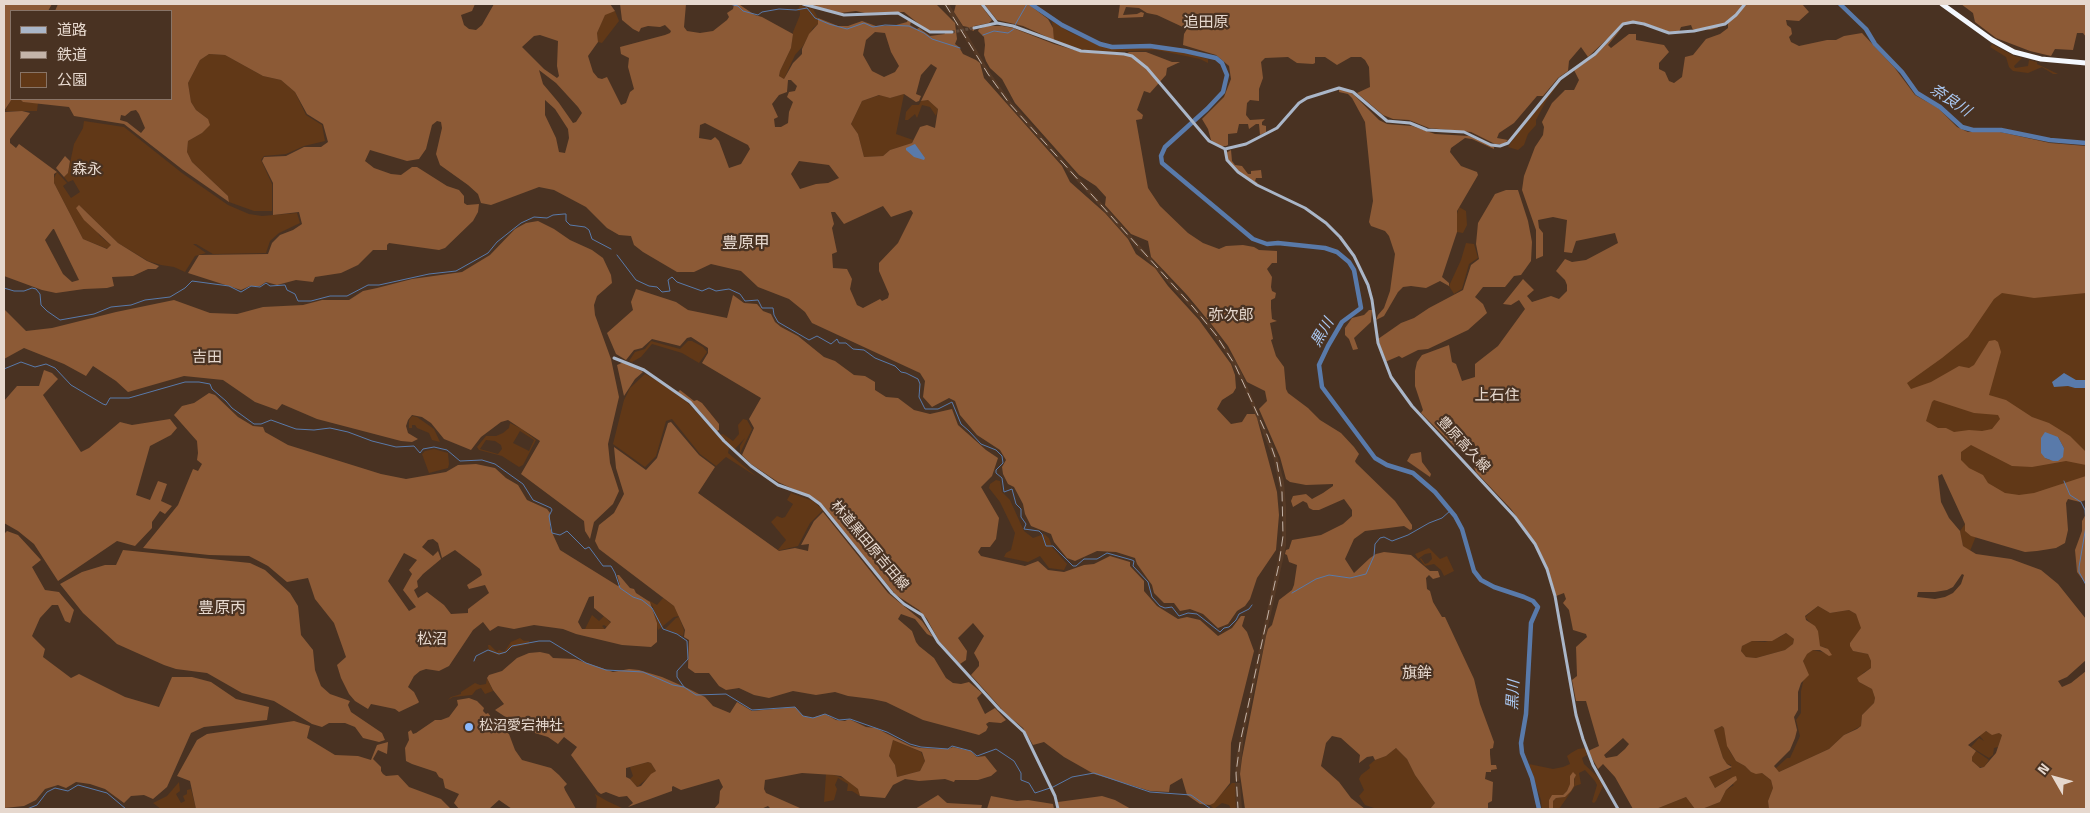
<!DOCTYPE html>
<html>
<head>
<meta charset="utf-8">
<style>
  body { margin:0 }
  #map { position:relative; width:2090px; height:813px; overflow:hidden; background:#493222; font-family:"Titillium Web","Noto Sans JP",sans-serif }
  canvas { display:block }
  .frame { position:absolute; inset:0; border:5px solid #e6d8ce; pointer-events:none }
  .legend { position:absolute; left:10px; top:10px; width:162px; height:90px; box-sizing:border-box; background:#493222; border:1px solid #887467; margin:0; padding:6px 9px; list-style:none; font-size:15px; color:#e6d8ce }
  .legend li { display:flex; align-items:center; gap:10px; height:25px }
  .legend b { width:25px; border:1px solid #887467 }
  .north { position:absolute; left:2030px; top:753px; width:50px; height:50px; -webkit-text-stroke:4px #493222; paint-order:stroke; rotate:308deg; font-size:14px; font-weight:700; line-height:20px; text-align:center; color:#e6d8ce }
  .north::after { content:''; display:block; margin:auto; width:18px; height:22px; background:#e6d8ce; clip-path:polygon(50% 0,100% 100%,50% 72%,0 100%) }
</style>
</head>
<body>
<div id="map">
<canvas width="2090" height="813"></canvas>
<div class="frame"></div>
<ul class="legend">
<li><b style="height:6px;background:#aab6c8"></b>道路</li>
<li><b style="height:6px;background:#c4b4a9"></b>鉄道</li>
<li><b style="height:14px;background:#613817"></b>公園</li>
</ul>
<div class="north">N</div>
</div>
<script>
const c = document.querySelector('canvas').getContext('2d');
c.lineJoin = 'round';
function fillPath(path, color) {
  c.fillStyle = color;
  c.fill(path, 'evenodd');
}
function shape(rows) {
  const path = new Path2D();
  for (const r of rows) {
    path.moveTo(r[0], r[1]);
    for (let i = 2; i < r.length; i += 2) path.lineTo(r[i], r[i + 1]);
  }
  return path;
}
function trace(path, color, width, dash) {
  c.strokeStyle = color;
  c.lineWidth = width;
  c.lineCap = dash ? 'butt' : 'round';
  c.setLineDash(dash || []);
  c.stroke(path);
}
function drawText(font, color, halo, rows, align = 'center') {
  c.font = font + ' "Titillium Web","Noto Sans JP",sans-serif';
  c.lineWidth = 4.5;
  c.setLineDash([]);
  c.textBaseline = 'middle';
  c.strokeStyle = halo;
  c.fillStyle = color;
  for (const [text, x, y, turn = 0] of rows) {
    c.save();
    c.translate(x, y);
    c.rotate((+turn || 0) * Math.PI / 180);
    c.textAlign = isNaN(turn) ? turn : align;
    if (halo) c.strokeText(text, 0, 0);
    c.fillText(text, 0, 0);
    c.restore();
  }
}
const built = shape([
  [943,4,949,4,991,74,1011,102,1211,325,1238,365,1278,458,1284,482,1286,506,1286,546,1244,734,1239,781,1235,781,1236,758,1282,540,1283,506,1274,460,1242,382,1226,353,1207,326,1008,104,980,63],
  [1235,783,1240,783,1242,809,1236,809]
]);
const green = shape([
  [800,5,813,9,818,18,818,24,813,28,803,46,795,55,784,79,779,76,780,71,791,48,793,32,800,15,800,11,797,11],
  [615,11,619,21,602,43,598,42,597,33,605,14],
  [1052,21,1069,32,1099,45,1108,48,1152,47,1179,51,1208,59,1208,63,1200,59,1157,50,1103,52,1080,49,1054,40],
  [1992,44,2014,56,2022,58,2014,66,2015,68,2028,66,2029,60,2037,62,2037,64,2058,74,2053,74,2042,67,2028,73,2013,71,2009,67,2006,57,1990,47],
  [209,54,225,55,263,76,281,80,295,92,306,115,322,125,325,141,304,146,286,154,264,156,261,160,272,184,272,211,254,211,229,202,228,196,192,162,187,152,188,141,202,133,208,119,196,110,191,102,188,83,200,60],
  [1561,80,1546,101,1536,120,1536,125,1528,134,1524,145,1518,150,1508,147,1523,125],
  [904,94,896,134,913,140,912,143,890,150,883,156,864,157,858,134,851,124,862,101,880,95,890,98],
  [12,99,20,99,23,102,38,103,37,111,5,111],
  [928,100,938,109,936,116,930,107,922,105,917,118,915,114,908,120,905,120,906,112,912,105,919,105,921,101],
  [84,121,124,127,182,173,228,205,249,214,262,216,297,213,300,223,279,233,270,241,266,253,213,254,196,244,193,244,206,253,195,256,185,272,174,267,161,265,148,261,118,243,79,205,100,236,111,245,108,249,83,239,54,183,54,178,57,172,67,183,63,186,71,198,80,192,73,180,68,182,64,177,68,173,74,144,83,128],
  [1459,207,1466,211,1467,225,1463,233,1457,232,1455,221],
  [1466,243,1474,244,1478,258,1469,264,1462,289,1454,294,1449,286,1461,260],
  [1999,280,2086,282,2086,485,2024,506,1972,486,1915,424,1899,379],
  [651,341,680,349,688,341,692,341,703,347,707,352,699,363,682,353,652,344,641,357,632,362,629,361,635,352,645,349],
  [645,374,658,381,688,403,729,448,728,453,757,477,726,457,716,466,700,454,672,419,666,421,656,456,645,467,613,444,624,400,630,388],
  [412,416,417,417,434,429,440,442,432,440,429,433,417,428,415,425,412,425,412,428,409,428,409,420],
  [743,419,747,420,752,429,740,453,740,446,745,438,734,450,720,435,723,434,733,441,739,434,738,425],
  [510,423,522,429,536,440,523,465,519,467,502,456,479,450,477,447,486,436,496,436,503,433,509,428],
  [520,431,534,440,529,451,513,443],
  [486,440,495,441,501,445,502,449,498,454,480,449],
  [434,449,448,453,449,464,448,468,429,473,422,454,425,451],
  [996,480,1000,481,1002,492,1010,500,1024,531,1033,538,1044,534,1049,538,1052,547,1067,564,1064,570,1049,568,1040,556,1028,562,1004,557,1006,553,1011,550,1015,533,1000,502,989,488,990,484],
  [791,493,813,501,823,510,810,523,798,546,777,551,786,540,771,522,777,516,782,518,785,517,793,504,787,500],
  [1965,524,1976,536,1970,551,1963,546,1960,531],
  [1429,548,1440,559,1447,556,1454,571,1444,576,1441,570,1434,564,1425,566,1420,559,1421,558,1425,564,1428,563,1432,559,1431,553,1425,554,1418,559,1415,554],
  [663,598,674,606,680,616,674,617,658,630,653,607,648,600,657,605],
  [1818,606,1830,613,1849,610,1856,614,1862,628,1850,643,1853,651,1868,654,1871,661,1871,668,1863,673,1859,682,1872,689,1875,698,1874,703,1862,715,1861,726,1844,735,1829,749,1779,772,1775,769,1787,758,1790,758,1800,736,1796,720,1801,713,1801,691,1806,669,1803,661,1806,654,1813,650,1826,653,1826,648,1820,646,1818,643,1818,631,1805,617],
  [592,615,599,621,604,616,611,623,607,627,604,625,602,626,605,629,585,629],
  [679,617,684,630,683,636,665,629,676,618],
  [1786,633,1794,639,1793,644,1785,650,1756,658,1746,657,1741,651,1742,646,1752,641,1765,642,1780,637],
  [520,638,524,641,529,641,529,644,510,648,505,653,498,655,489,651,488,645,490,645,497,652,499,650,504,652,511,642],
  [487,678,493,691,485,694,481,688,476,690,472,695,453,697,448,700,451,697,461,694,461,692,475,683,480,685,486,684],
  [1722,726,1724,728,1729,750,1736,761,1745,766,1751,772,1762,773,1771,780,1773,788,1768,801,1769,809,1702,809,1720,802,1726,790,1734,785,1727,780,1715,788,1708,776,1718,772,1731,769,1731,765,1727,764,1723,758,1714,730],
  [1985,731,1992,734,1999,733,2002,735,1998,747,1994,748,1993,755,1989,758,1971,747,1979,738,1984,741,1979,735],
  [893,740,921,752,925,761,920,771,897,777,895,765,889,756],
  [1396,748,1407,759,1415,775,1435,803,1430,809,1377,809,1365,805,1359,796,1364,790,1359,779,1361,775,1370,768,1369,765,1375,760,1386,756],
  [1585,748,1587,755,1582,758,1584,764,1599,778,1603,786,1596,801,1594,803,1592,802,1597,785,1595,781,1585,770,1579,773,1581,784,1575,786,1559,809,1553,809,1553,801,1556,798,1565,797,1574,786,1575,773,1567,791,1563,795,1552,795,1549,800,1549,809,1542,809,1541,800,1529,764,1553,769,1563,767,1570,764,1567,756,1571,753,1578,749],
  [1976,751,1989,760,1984,767,1979,767,1972,761,1972,757],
  [648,762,651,763,656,771,637,787,630,779,633,776,630,767],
  [826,774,834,775,846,779,859,790,860,796,852,791,847,791,848,784,838,778,835,785,837,789,834,800,824,802],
  [179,782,180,791,176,794,181,803,185,801,183,796,187,794,187,790,191,789,196,809,161,809,153,803,167,796],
  [1232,783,1235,783,1236,809,1231,809,1229,805,1222,803,1214,809,1210,805],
  [595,794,607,801,624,809,596,809,597,799],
  [1686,797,1695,809,1656,809]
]);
const forest = shape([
  [4,4,52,4,48,11,11,11,12,99,4,111],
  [58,4,475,4,472,11,461,15,464,25,469,29,476,30,482,25,494,4,610,4,615,11,605,15,597,33,598,42,588,56,593,72,598,78,602,79,607,77,621,105,626,103,630,92,634,89,628,67,629,58,621,54,620,47,665,35,670,33,671,31,665,25,660,27,648,26,641,28,639,32,633,29,622,20,620,4,686,4,684,27,687,31,700,33,713,31,727,20,729,17,727,13,733,9,734,4,740,5,755,15,762,17,793,34,791,48,780,71,779,76,784,79,793,63,802,54,802,49,809,34,818,24,818,18,838,26,848,26,862,21,876,26,896,25,907,22,908,20,911,22,910,25,917,29,919,28,930,36,945,34,944,32,931,31,924,28,904,12,865,13,856,11,840,13,805,4,936,4,955,23,957,39,955,44,959,47,963,54,976,60,980,63,984,78,1062,166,1070,182,1105,213,1128,239,1136,254,1155,268,1168,286,1199,320,1231,364,1235,375,1236,388,1233,393,1222,400,1217,409,1231,424,1242,422,1247,414,1255,414,1257,418,1277,492,1279,515,1276,550,1257,578,1250,599,1245,606,1237,611,1228,624,1218,628,1203,614,1190,609,1180,611,1174,603,1164,603,1154,593,1152,585,1137,564,1135,558,1116,552,1097,551,1075,561,1067,558,1054,542,1051,534,1031,526,1025,514,1023,504,1014,487,1008,484,1003,474,1002,467,1006,460,1000,450,977,435,960,415,955,401,949,398,932,407,923,397,925,381,920,373,812,323,805,312,789,299,758,287,741,271,711,264,694,272,677,272,643,252,634,245,631,236,619,235,607,228,586,207,554,190,539,187,491,205,481,203,478,194,468,185,440,165,436,154,442,128,441,122,437,121,432,125,426,149,419,159,407,161,370,150,365,161,374,168,391,174,401,175,412,167,417,167,447,186,459,190,464,196,464,203,467,205,479,204,478,212,473,221,445,248,439,250,389,243,387,245,387,250,373,250,358,265,341,273,315,277,313,282,296,280,277,285,266,282,260,286,250,286,241,290,188,273,199,255,268,254,272,243,280,235,293,230,302,224,299,212,273,215,273,183,262,161,264,157,286,156,304,147,321,147,328,142,323,124,307,114,295,92,281,80,263,76,225,55,209,54,200,60,188,83,191,102,196,110,208,119,210,125,202,133,188,141,187,152,192,162,228,196,229,202,183,170,124,124,74,116,69,107,23,102,20,99,171,99,171,11,55,11],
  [875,32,885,33,891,52,899,66,895,72,884,77,872,71,863,55,866,40],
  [540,35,558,41,557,66,559,76,557,78,544,69,522,47,534,36],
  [931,64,937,68,921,101,928,100,938,109,935,128,927,125,920,127,912,143,890,150,883,156,864,157,858,134,851,124,862,101,879,95,890,98,904,94,916,102,919,101,921,96,916,94,921,75],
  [539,70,556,83,578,107,582,113,576,122,573,123,559,103,543,84],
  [788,80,791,80,797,86,795,91,789,92,787,97,793,102,789,112,788,123,781,127,775,127,774,119,778,117,772,104,779,95,787,92],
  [545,100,555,109,568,129,569,138,565,153,559,152,556,138,545,115],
  [136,110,139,114,145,128,141,133,127,122,120,120,121,115,125,116,131,111],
  [705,123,748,145,750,149,741,164,729,168,719,141,715,137,711,140,699,138,700,125],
  [799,161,829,165,839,178,828,183,816,184,800,189,791,174],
  [883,206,891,217,911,210,913,213,898,243,879,263,879,271,889,294,888,298,882,301,880,299,863,308,857,305,850,289,852,279,847,269,833,268,832,254,837,252,832,228,834,224,831,212,835,212,844,224],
  [956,4,980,4,992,20,989,23,974,26,974,31,971,30,968,27,963,26,954,12],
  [984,4,1028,4,1048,19,1053,28,1054,40,1023,26,997,20],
  [1120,4,1744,4,1735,15,1717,28,1710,30,1703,28,1693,30,1691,25,1681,27,1679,32,1669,32,1644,23,1623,24,1588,57,1581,47,1569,61,1568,71,1558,78,1543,96,1537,96,1514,123,1499,133,1497,138,1508,140,1504,144,1495,144,1471,132,1429,128,1409,120,1393,119,1383,115,1357,93,1370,87,1369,67,1365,60,1361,57,1351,57,1337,65,1325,57,1315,57,1315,63,1313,64,1297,63,1288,57,1265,58,1261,62,1263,78,1259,89,1259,101,1250,100,1247,103,1246,115,1250,120,1265,119,1262,122,1262,125,1266,126,1266,132,1260,135,1259,124,1256,124,1249,129,1248,124,1239,124,1237,133,1228,134,1228,145,1226,146,1220,146,1211,140,1208,129,1202,119,1224,97,1231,79,1229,66,1216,55,1183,45,1184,34,1187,29,1157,15,1147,13,1139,8,1126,7,1123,15,1137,14,1141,12,1144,13,1143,17,1118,18],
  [1747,4,1802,4,1809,12,1799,21,1786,20,1787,25,1791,28,1792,34,1789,37,1791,42,1799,46,1827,40,1836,40,1844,36,1862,33,1894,67,1915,95,1938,108,1957,127,1968,132,2000,132,2050,143,2086,146,2086,293,2034,298,2002,293,1994,299,1968,337,1942,358,1907,383,1911,389,1931,382,1959,366,1969,368,1974,365,1989,341,1995,340,1998,342,2001,352,1989,395,2006,400,2032,417,2049,423,2070,436,2086,452,2086,465,2066,461,2032,467,2012,466,1971,445,1961,452,1961,460,1969,468,1983,475,1988,483,2005,493,2019,495,2034,493,2086,476,2086,500,2080,502,2068,499,2066,503,2068,530,2065,543,2056,548,2037,551,2025,552,1971,536,1965,531,1965,524,1942,474,1938,476,1941,502,1949,518,1960,531,1963,546,1976,554,2011,559,2041,570,2058,584,2086,619,2086,660,2067,677,2058,681,2062,687,2071,683,2086,671,2086,809,1769,809,1768,801,1773,788,1771,780,1762,773,1756,774,1751,772,1745,766,1736,761,1727,746,1724,728,1722,726,1714,730,1723,758,1727,764,1732,767,1709,777,1715,788,1733,777,1736,776,1737,780,1726,790,1720,802,1702,809,1695,809,1686,797,1656,809,1633,809,1615,777,1603,764,1598,769,1588,751,1599,746,1586,701,1576,701,1572,680,1577,676,1576,647,1587,637,1586,634,1573,630,1569,610,1563,603,1566,599,1564,593,1556,596,1548,569,1530,536,1511,509,1476,472,1474,467,1479,457,1474,442,1455,447,1421,413,1423,410,1415,386,1415,371,1417,362,1422,355,1449,345,1452,362,1456,364,1462,381,1475,377,1475,364,1498,346,1525,309,1519,300,1511,305,1503,304,1523,279,1534,290,1527,296,1532,302,1551,296,1559,299,1567,291,1567,285,1565,280,1556,271,1565,259,1572,262,1586,260,1618,243,1615,233,1576,241,1572,253,1564,252,1567,220,1553,217,1538,220,1539,228,1543,233,1543,256,1536,259,1536,230,1522,190,1524,176,1535,147,1543,135,1544,127,1542,122,1552,103,1565,90,1574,90,1579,80,1574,70,1589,60,1621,29,1608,45,1611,48,1629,34,1636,34,1636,40,1664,45,1669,52,1659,63,1659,69,1665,72,1669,81,1674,83,1682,77,1685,57,1693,55,1706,39,1720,34,1728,28,1728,23],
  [1934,400,1974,413,1998,415,2000,419,1992,429,1982,431,1969,430,1954,432,1946,428,1938,428,1926,421,1932,402],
  [2058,437,2064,448,2050,460,2045,458],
  [1962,574,1964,575,1961,584,1953,593,1945,597,1935,599,1917,597,1918,592,1935,592,1947,590,1953,587],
  [1818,606,1830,613,1849,610,1856,614,1861,628,1850,643,1850,646,1853,651,1868,654,1871,661,1871,668,1857,678,1859,682,1872,689,1875,698,1874,703,1862,715,1861,726,1857,729,1844,735,1829,749,1779,772,1774,766,1790,750,1795,738,1797,730,1794,717,1798,710,1798,692,1801,683,1809,675,1803,661,1807,654,1813,650,1820,650,1829,656,1832,655,1828,649,1820,646,1818,631,1815,626,1806,620,1805,616],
  [1786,633,1794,639,1793,644,1785,650,1756,658,1746,657,1741,651,1742,646,1752,641,1772,641],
  [1986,731,1992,735,1999,733,2002,735,1996,753,1984,767,1980,768,1972,761,1972,757,1976,751,1968,745],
  [1623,738,1629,744,1625,749,1617,756,1606,758,1604,755],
  [1961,4,2086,4,2086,37,2083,33,2077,33,2073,50,2055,49,2051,56,2030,51,1996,38,1975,22,1973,13],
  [987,26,1002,26,1013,28,1054,44,1081,52,1125,55,1129,52,1146,52,1172,62,1180,62,1167,68,1166,75,1150,93,1144,91,1137,110,1143,115,1142,119,1136,120,1148,188,1160,206,1188,233,1203,243,1219,249,1226,246,1243,245,1254,247,1259,250,1277,251,1277,263,1272,263,1267,269,1272,277,1271,287,1272,291,1276,293,1275,298,1271,300,1271,308,1272,319,1277,321,1270,323,1273,339,1271,340,1276,356,1284,367,1286,389,1288,393,1308,408,1320,420,1341,433,1354,447,1359,454,1355,461,1356,463,1395,501,1412,525,1412,529,1410,530,1404,526,1365,531,1354,539,1345,559,1354,573,1370,558,1376,554,1384,552,1411,555,1430,571,1438,571,1440,577,1433,579,1429,575,1426,578,1427,589,1430,591,1433,602,1442,617,1445,617,1474,679,1480,704,1494,742,1493,748,1490,749,1490,754,1491,765,1496,765,1497,769,1491,770,1491,772,1486,772,1485,779,1493,782,1492,801,1488,803,1488,809,1430,809,1435,803,1415,775,1407,759,1396,748,1386,756,1375,760,1373,756,1367,757,1359,763,1360,755,1341,738,1332,736,1326,743,1321,766,1339,782,1351,798,1365,809,1245,809,1240,774,1242,758,1266,636,1268,629,1272,625,1279,600,1292,590,1294,585,1297,565,1289,562,1287,555,1285,554,1286,550,1289,549,1292,540,1321,535,1343,524,1352,516,1352,510,1344,499,1319,510,1313,510,1309,508,1307,503,1303,501,1293,507,1291,501,1293,496,1306,494,1312,499,1323,493,1333,486,1333,484,1306,485,1290,482,1286,479,1280,457,1259,409,1267,401,1265,391,1247,382,1228,346,1212,325,1187,295,1151,257,1148,241,1131,234,1105,205,1106,197,1096,186,1079,175,1015,103,1002,79,990,68,986,61,984,55,985,45,984,37,978,31,979,29],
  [1339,89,1348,91,1354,95,1379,120,1387,124,1412,126,1435,134,1469,136,1494,147,1494,149,1472,139,1465,138,1451,148,1450,152,1461,166,1477,172,1478,175,1457,211,1457,232,1442,277,1449,283,1449,286,1440,281,1426,288,1411,286,1403,287,1398,292,1384,316,1376,320,1378,315,1384,308,1390,291,1395,254,1389,236,1385,231,1371,226,1369,222,1373,201,1365,122,1352,98,1348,94,1339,92],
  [22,111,30,113,10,139,10,143,16,148,19,144,57,172,54,174,54,183,83,239,107,249,111,245,84,220,76,208,79,205,118,243,147,261,159,266,156,269,148,269,133,276,112,277,114,286,107,288,84,289,56,293,42,290,4,276,4,112],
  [53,229,54,229,79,280,72,282,63,274,45,240],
  [1231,150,1232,161,1235,165,1242,166,1248,174,1251,174,1251,171,1261,170,1262,178,1256,178,1255,181,1259,184,1248,179,1229,163,1226,153],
  [65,156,70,161,68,173,64,177,56,168],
  [1506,190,1518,190,1528,221,1532,242,1531,261,1521,275,1514,276,1505,287,1483,287,1475,297,1483,304,1487,313,1468,330,1428,349,1418,350,1402,358,1399,356,1385,362,1378,339,1401,323,1414,318,1429,308,1463,290,1471,265,1479,259,1476,244,1478,223,1495,194],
  [538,221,554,229,570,240,592,250,603,258,611,275,612,283,597,296,594,305,595,315,611,359,619,397,608,444,610,463,619,491,613,504,594,522,590,539,585,531,584,521,521,474,540,441,508,420,501,422,481,437,471,450,444,439,431,423,422,417,412,415,408,420,406,426,408,433,418,439,412,442,401,441,317,419,282,404,277,410,255,402,223,380,184,376,128,392,116,381,93,366,86,376,64,364,24,348,4,359,4,309,26,331,52,328,116,312,174,300,210,313,237,314,263,307,303,305,322,300,349,300,363,291,377,288,412,279,462,272,490,255,515,229,526,223],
  [636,289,676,302,688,310,727,318,733,295,744,303,757,304,763,311,771,314,775,322,781,327,798,336,824,357,835,361,854,375,865,376,875,382,875,390,886,397,898,398,914,410,930,414,952,409,958,425,986,450,998,458,992,476,981,487,999,518,996,539,990,547,981,547,978,552,981,556,1025,566,1038,561,1048,570,1064,572,1084,565,1094,564,1110,556,1130,562,1130,566,1144,581,1144,591,1157,606,1178,619,1187,617,1200,620,1218,636,1232,628,1241,616,1245,616,1242,626,1247,632,1254,651,1231,743,1230,783,1214,803,1210,805,1200,804,1187,795,1182,778,1170,785,1169,792,1150,791,1094,774,1064,757,1044,742,1033,745,1023,728,1006,714,971,675,979,666,979,662,974,653,984,636,973,623,958,638,967,651,966,660,960,664,939,641,927,619,919,610,896,595,817,500,778,482,751,464,742,455,754,428,749,419,761,398,702,363,708,353,708,348,691,337,687,338,680,346,652,339,642,348,634,350,626,360,616,354,607,333,633,310,631,302],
  [1369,310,1372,310,1371,322,1354,338,1358,349,1353,350,1349,339,1345,335,1345,328,1352,318,1364,315],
  [624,362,643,372,635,379,624,396,617,365],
  [44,370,52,373,58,379,43,395,81,452,89,448,120,422,132,425,170,419,177,428,171,435,150,446,136,495,150,500,158,481,167,484,161,501,172,506,165,514,160,511,152,522,152,528,135,546,117,541,58,581,34,544,18,531,4,523,4,401,17,386,39,386],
  [680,390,694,401,697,400,702,403,719,424,719,430,717,431,698,409,678,392],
  [209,393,215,395,238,417,253,426,263,427,265,432,288,445,381,474,406,479,446,472,458,465,476,464,495,468,506,478,518,485,527,500,547,509,550,513,550,528,560,550,618,586,620,585,617,575,619,575,630,588,634,589,636,593,650,602,657,623,657,642,651,647,622,645,576,634,563,629,534,625,514,629,498,626,490,631,483,622,473,630,449,666,439,671,426,669,420,671,414,676,408,687,414,692,419,702,418,703,399,712,395,709,371,704,368,709,355,701,349,694,341,678,337,665,346,657,334,623,315,599,308,578,287,582,268,566,249,556,209,555,143,548,178,505,193,469,198,471,202,464,197,460,198,453,197,441,174,415,182,406,194,403],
  [433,539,438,543,442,558,455,550,480,569,482,575,467,585,469,589,485,585,489,593,468,609,468,613,451,614,444,605,427,592,418,598,414,590,418,587,417,581,423,574,441,559,438,551,433,556,422,547,428,540],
  [404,553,417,560,409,570,412,574,403,590,416,607,409,611,388,581],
  [594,596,594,608,611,622,605,629,582,629,578,622,589,597],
  [671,422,699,455,715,467,698,493,779,551,795,548,808,551,809,544,801,545,814,521,823,512,888,593,922,621,933,637,927,634,915,619,901,614,898,619,912,631,916,642,919,646,934,658,946,678,953,683,961,684,969,682,982,693,977,698,985,714,995,708,1006,720,1001,723,989,722,986,724,988,727,986,731,979,735,923,720,886,702,872,699,848,696,835,692,816,695,793,691,769,698,754,695,739,688,726,690,719,686,709,673,695,673,688,668,689,640,684,637,685,630,674,606,599,549,595,541,599,525,614,513,624,494,616,468,614,447,646,470,657,458,668,423],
  [1421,452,1422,462,1431,474,1430,477,1407,461,1411,454],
  [2086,514,2086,584,2077,572,2075,550,2082,531,2082,521],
  [7,531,18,535,41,560,32,567,45,590,59,592,74,610,70,623,65,621,58,605,52,605,40,618,32,636,45,649,43,657,71,678,79,674,125,697,159,707,172,677,192,677,211,682,236,699,269,707,267,720,204,727,191,733,167,787,153,799,144,795,131,796,124,803,105,789,90,784,76,782,66,788,58,785,45,789,36,800,24,806,4,808,4,534],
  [123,550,250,563,265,570,290,593,298,606,301,635,313,650,315,670,321,686,330,694,350,701,348,705,351,712,382,733,385,740,379,742,363,738,355,727,345,723,329,723,322,727,312,724,274,701,242,693,207,673,176,669,164,665,117,644,83,613,60,584,82,572,105,565,116,565],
  [540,652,549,654,553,658,575,659,613,672,629,669,639,670,662,677,687,688,705,697,713,706,730,713,737,702,752,711,795,707,803,716,812,718,825,714,836,720,845,721,849,719,866,727,876,728,911,746,921,748,948,749,953,747,971,751,977,757,985,756,997,771,991,776,978,780,955,780,954,782,945,779,919,781,905,779,893,785,885,798,860,796,858,789,841,776,834,775,802,773,765,780,764,789,766,793,800,808,799,809,771,809,768,806,761,809,714,809,719,803,720,791,723,787,719,779,681,790,673,786,672,787,672,791,628,807,633,803,627,796,619,797,606,792,601,794,598,792,571,755,577,747,564,737,558,744,548,737,525,730,495,710,504,704,493,690,487,678,489,675,502,671,517,658,529,653],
  [893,740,922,752,925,761,920,771,897,777,895,765,889,756],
  [648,762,651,763,656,771,651,774,641,786,637,787,630,779,626,777,626,768],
  [469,698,477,701,484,708,483,711,486,714,488,713,498,726,509,734,515,750,522,760,551,768,559,775,567,784,564,787,565,790,576,809,512,809,499,800,489,809,459,809,454,803,459,794,445,788,443,779,439,777,436,772,412,764,406,761,405,748,409,740,408,732,411,730,413,734,416,733,435,720,441,720,449,717,458,705,457,700],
  [294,721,310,726,307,738,335,755,358,756,371,760,377,745,388,742,387,754,378,750,373,759,381,767,381,771,383,774,386,776,398,775,409,787,441,799,451,809,196,809,190,781,177,776,197,740,207,734],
  [1573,772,1576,775,1574,779,1574,786,1571,791,1565,797,1556,798,1553,801,1553,809,1549,809,1549,800,1552,795,1563,795,1567,791,1570,784,1570,776],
  [938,795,947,803,982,805,981,809,915,809],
  [991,796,1017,801,1028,800,1053,804,1054,809,987,809],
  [1102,796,1115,800,1131,809,1058,809,1058,802]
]);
const water = shape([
  [915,144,925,158,924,160,914,157,906,150,906,148],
  [2064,373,2076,380,2086,380,2086,388,2075,388,2068,386,2054,387,2052,382],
  [2045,432,2058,437,2064,448,2063,457,2058,461,2053,461,2045,458,2041,453,2041,438]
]);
const stream = shape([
  [729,4,738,6,743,11,758,15,762,12,779,9,796,10,807,8,815,18,829,24,847,29,864,23,873,27,885,25,909,26,924,33,932,39,960,48],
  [1015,25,1027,4],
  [983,35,994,31,1008,33,1014,29],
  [617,255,636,280,649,286,657,287,662,292,670,291,668,280,672,277,677,282,702,291,709,288,716,291,729,289,740,294,745,301,758,300,762,308,773,308,774,315,778,322,809,340,817,336,831,344,837,339,839,343,846,343,853,349,864,350,875,358,895,366,901,372,906,373,918,379,920,384,919,397,925,409,938,409,952,402,961,424,969,431,981,444,996,450,1002,456,1003,463,996,470,996,473,1002,478,1004,492,1012,489,1016,504,1021,509,1021,517,1026,524,1024,529,1039,531,1042,534,1046,546,1053,546,1073,566,1076,566,1084,559,1097,559,1107,553,1132,560,1134,561,1133,566,1148,582,1152,597,1160,606,1165,608,1172,607,1179,616,1188,613,1197,614,1220,632,1224,628,1229,627,1236,620,1239,614,1249,609,1252,605],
  [4,288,14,291,24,291,32,288,36,289,40,294,41,305,47,311,60,320,94,314,111,307,131,305,145,300,170,297,185,288,192,281,229,286,241,292,251,286,260,287,266,283,270,286,285,285,287,290,295,294,298,301,311,301,330,296,347,296,368,285,379,285,429,274,456,271,488,253,497,242,521,223,534,217,547,218,553,215,564,214,566,214,566,221,570,225,585,227,589,230,592,239,611,249],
  [4,369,21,362,35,367,46,364,55,368,71,385,103,404,106,405,110,398,129,398,185,382,199,382,210,384,212,389,226,401,232,408,254,424,261,424,271,420,296,429,314,430,330,428,348,432,372,441,396,447,414,446,420,453,423,449,434,447,447,450,460,461,482,460,495,464,523,484,533,500,551,508,552,510,549,516,552,533,560,535,567,531,585,549,589,547,603,566,611,566,615,573,620,588,633,597,642,600,652,608,663,629,677,634,687,641,688,659,677,671,677,677,684,687,696,695,726,694,752,710,795,707,803,716,813,718,825,714,839,720,850,719,887,732,910,744,921,747,948,749,952,746,971,751,977,756,996,749,1014,761,1021,773,1021,780,1029,783,1035,793,1053,787,1072,777,1094,773,1150,792,1191,795,1211,809],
  [2064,481,2070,495,2081,502,2085,510,2086,526,2079,567,2079,572,2086,585],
  [1292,593,1316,579,1329,575,1350,578,1366,574,1374,556,1375,544,1380,538,1384,537,1392,541,1408,535,1429,523,1442,518,1450,511],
  [474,661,476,656,488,650,499,654,506,652,512,646,539,641,550,641,586,663,606,670,643,672,673,685,684,687],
  [6,809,14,809],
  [27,809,37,805,47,792,55,788,68,791,78,785,107,793,126,809]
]);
const river = shape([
  [1031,4,1062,25,1100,44,1112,47,1150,46,1185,51,1216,58,1222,63,1227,75,1223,92,1207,109,1165,147,1161,156,1162,163,1253,239,1267,244,1278,243,1325,248,1337,252,1349,262,1354,270,1361,308,1342,322,1328,346,1319,365,1322,387,1375,458,1387,465,1413,473,1435,492,1455,516,1462,529,1474,571,1481,580,1494,587,1524,597,1533,601,1538,607,1531,623,1526,714,1521,743,1522,753,1532,778,1539,809],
  [1840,4,1866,29,1875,44,1902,72,1917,93,1940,107,1962,127,1973,130,2001,130,2050,140,2086,143]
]);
const secondaryTunnel = shape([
  [952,32,974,28]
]);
const secondary = shape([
  [803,4,844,15,898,13,930,32,952,32],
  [982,4,997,23],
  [974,28,997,23,1013,26,1081,51,1124,54,1132,56,1147,68,1209,141,1225,149,1246,144,1277,128,1299,103,1307,98,1339,88,1353,92,1387,121,1410,123,1427,130,1464,132,1491,145,1500,146,1508,143,1560,79,1595,54,1623,24,1633,22,1644,24,1669,33,1694,31,1725,24,1736,15,1745,4],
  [1225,149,1227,160,1238,172,1257,185,1305,208,1326,223,1340,237,1354,256,1368,285,1372,300,1378,343,1391,377,1412,406,1515,517,1535,544,1547,569,1555,596,1576,715,1583,739,1593,765,1618,809],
  [614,358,644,370,690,402,724,441,751,466,778,485,809,496,820,504,892,593,904,604,922,615,938,642,999,709,1024,732,1055,796,1058,809]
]);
const highway = shape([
  [1942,4,1992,40,2014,52,2041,59,2086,63]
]);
const rail = shape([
  [945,4,988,74,1009,103,1193,307,1216,335,1235,365,1268,437,1277,463,1282,492,1283,536,1279,564,1240,743,1236,773,1238,809]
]);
const markers = [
  [469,727,5,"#8bb9fc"]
];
const streetNames = [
  ["豊原高久線",1463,445,47],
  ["林道黒田原吉田線",869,546,50]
];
const poiNames = [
  ["松沼愛宕神社",479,727]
];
const neighbourhoodNames = [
  ["追田原",1206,23],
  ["森永",87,170],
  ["弥次郎",1231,316],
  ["吉田",207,358],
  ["上石住",1497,396],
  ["松沼",432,640],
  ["旗鉾",1417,674]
];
const waterNames = [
  ["奈良川",1950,101,34],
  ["黒川",1323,333,-60],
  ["黒川",1514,695,-87]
];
const quarterNames = [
  ["豊原甲",746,244],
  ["豊原丙",222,609]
];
fillPath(built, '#563a26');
fillPath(green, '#613817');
fillPath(forest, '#8c5a36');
fillPath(water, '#597aaa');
trace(stream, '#597aaa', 1);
trace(river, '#597aaa', 4.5);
trace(secondaryTunnel, '#614b3c', 3, [3, 1.5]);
trace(secondary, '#aab6c8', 3);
trace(highway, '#f4f8fe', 5);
trace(rail, '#c4b4a9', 1, [10, 5]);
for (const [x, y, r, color] of markers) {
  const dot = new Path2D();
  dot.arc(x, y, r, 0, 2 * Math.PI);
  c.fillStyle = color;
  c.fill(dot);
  trace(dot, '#493222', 2);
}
drawText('14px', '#e6d8ce', '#493222', streetNames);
drawText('14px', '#e6d8ce', '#493222', poiNames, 'left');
drawText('15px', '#e6d8ce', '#493222', neighbourhoodNames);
drawText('italic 15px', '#aac8f2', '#493222', waterNames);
drawText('16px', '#e6d8ce', '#493222', quarterNames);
</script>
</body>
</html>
